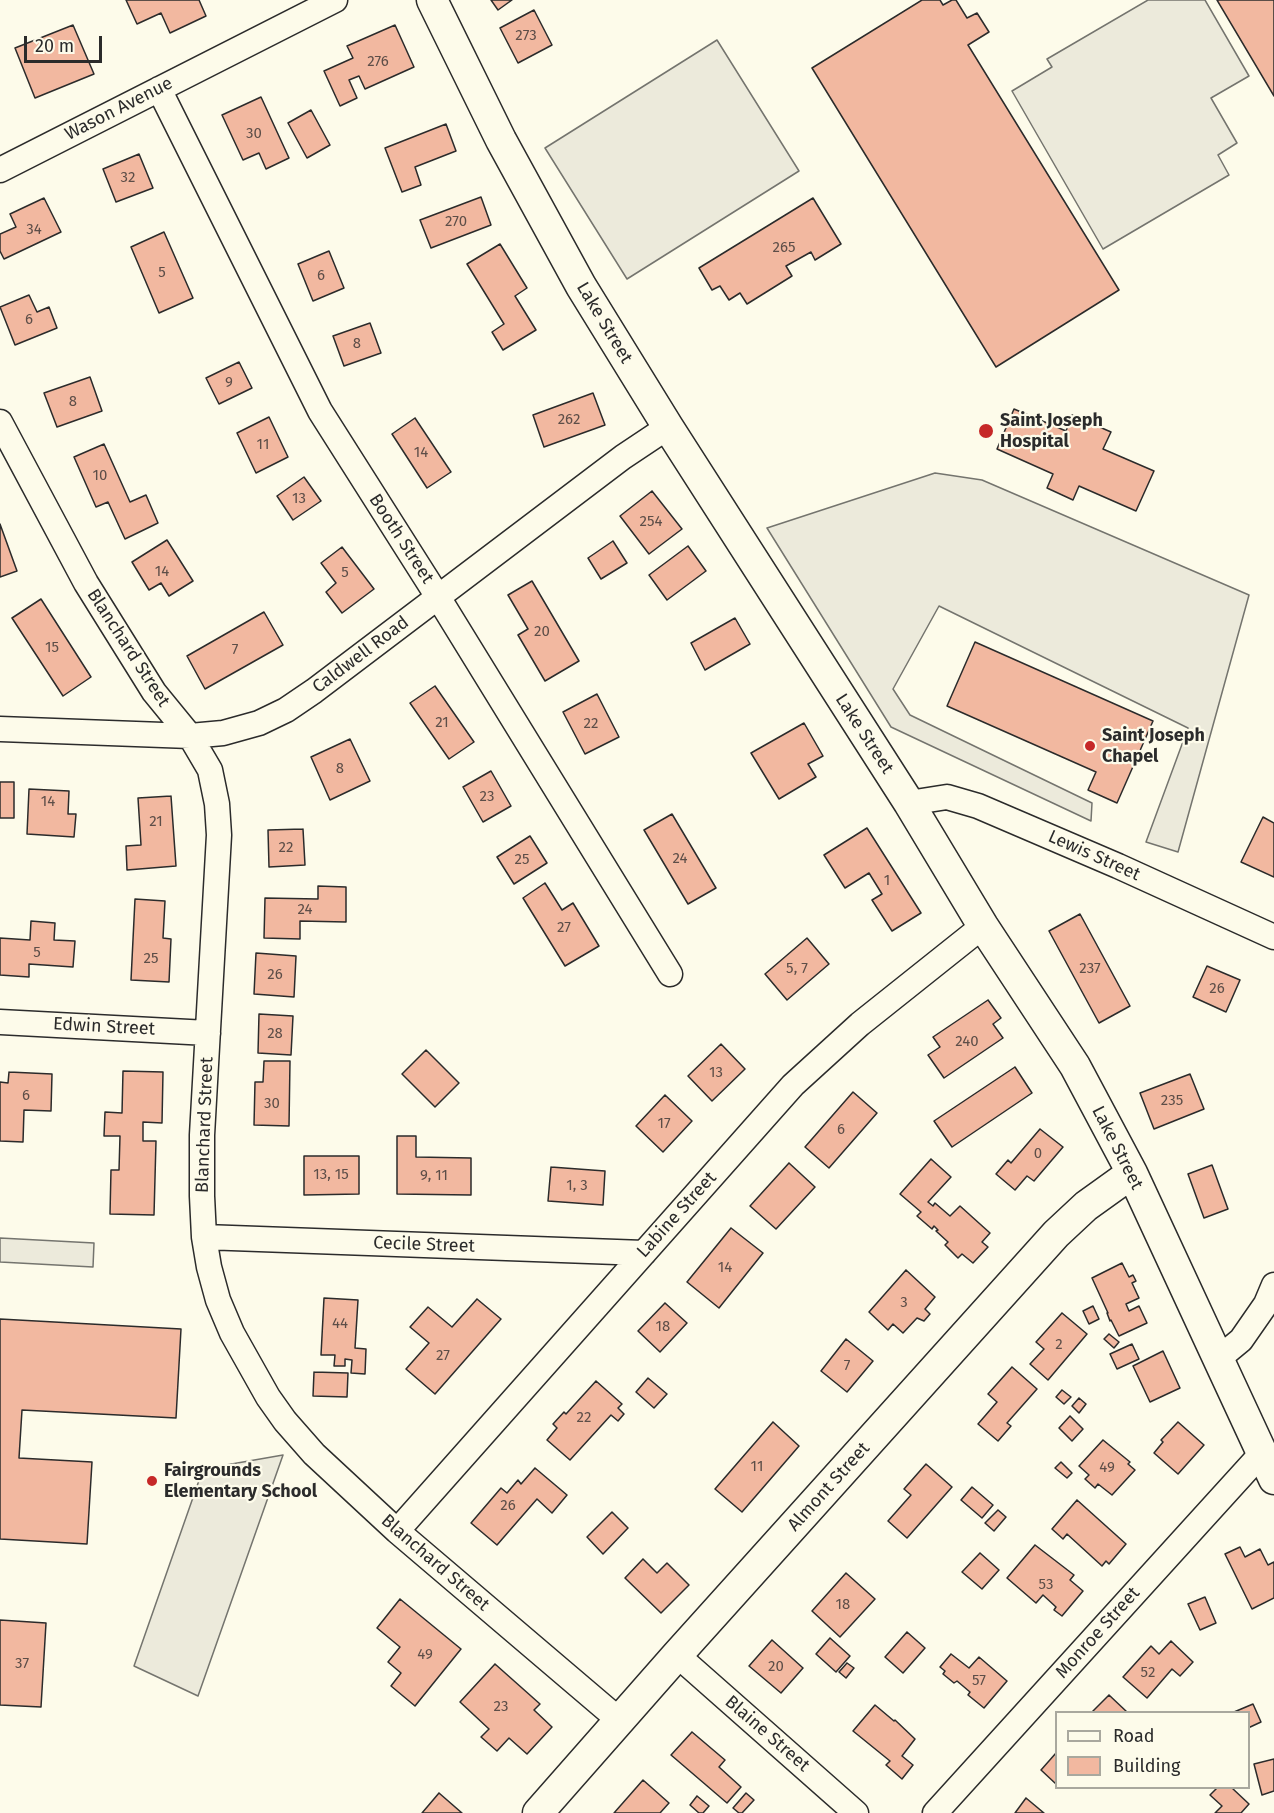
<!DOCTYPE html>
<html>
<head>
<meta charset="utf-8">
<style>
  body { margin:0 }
  #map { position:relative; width:1274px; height:1813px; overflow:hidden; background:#fdfbea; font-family:"Fira Sans",sans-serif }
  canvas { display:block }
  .legend { position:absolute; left:1055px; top:1711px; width:195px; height:78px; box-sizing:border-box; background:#fdfbea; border:2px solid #a9a89e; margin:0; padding:8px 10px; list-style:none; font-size:18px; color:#2b2b2b }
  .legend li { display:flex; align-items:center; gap:12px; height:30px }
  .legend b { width:30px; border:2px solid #a9a89e }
  .scale { position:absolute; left:24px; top:36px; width:78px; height:27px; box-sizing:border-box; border:3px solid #2b2b2b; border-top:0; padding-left:8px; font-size:18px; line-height:21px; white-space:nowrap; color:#2b2b2b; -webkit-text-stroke:4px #fdfbea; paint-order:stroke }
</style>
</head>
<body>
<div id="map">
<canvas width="1274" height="1813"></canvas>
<ul class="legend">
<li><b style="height:8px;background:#fdfbea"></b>Road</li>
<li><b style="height:16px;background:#f2b8a0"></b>Building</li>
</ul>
<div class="scale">20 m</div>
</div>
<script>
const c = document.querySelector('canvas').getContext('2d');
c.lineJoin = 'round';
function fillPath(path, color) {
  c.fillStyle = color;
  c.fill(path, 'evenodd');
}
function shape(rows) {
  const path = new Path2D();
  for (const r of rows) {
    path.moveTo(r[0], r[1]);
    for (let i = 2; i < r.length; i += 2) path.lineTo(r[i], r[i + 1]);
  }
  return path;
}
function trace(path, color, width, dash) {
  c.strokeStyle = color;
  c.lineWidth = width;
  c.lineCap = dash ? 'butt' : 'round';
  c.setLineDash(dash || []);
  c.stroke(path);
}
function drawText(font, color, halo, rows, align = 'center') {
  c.font = font + ' "Fira Sans",sans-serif';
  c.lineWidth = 4.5;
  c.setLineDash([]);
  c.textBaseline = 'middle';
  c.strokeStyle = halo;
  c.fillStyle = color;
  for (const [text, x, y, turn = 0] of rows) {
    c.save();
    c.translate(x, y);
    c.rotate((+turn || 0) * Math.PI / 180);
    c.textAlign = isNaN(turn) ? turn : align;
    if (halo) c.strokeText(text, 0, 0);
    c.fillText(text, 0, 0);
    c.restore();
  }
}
const parking = shape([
  [1148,0,1205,0,1249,76,1211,98,1237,143,1218,155,1229,175,1103,249,1012,91,1052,67,1047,59,1148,0],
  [717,40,799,171,627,279,545,148,717,40],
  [935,473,982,480,1249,595,1178,852,1146,842,1188,728,939,606,893,689,910,715,1092,803,1091,821,891,727,767,528,935,473],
  [0,1238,94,1243,93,1267,0,1262,0,1238],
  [283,1455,198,1696,134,1666,203,1469,283,1455]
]);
const building = shape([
  [126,0,199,0,206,16,170,33,161,13,137,24,126,0],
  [491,0,512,0,498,10,491,0],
  [922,0,940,0,943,5,952,0,956,0,967,18,977,13,989,32,968,45,1119,290,996,367,812,68,922,0],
  [1217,0,1274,0,1274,96,1217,0],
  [534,10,552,45,518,63,500,28,534,10],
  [73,25,94,74,35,98,15,48,73,25],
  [395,25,414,67,365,89,359,76,349,80,357,98,340,106,324,71,353,58,347,46,395,25],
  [261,97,289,158,266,169,259,153,243,160,222,115,261,97],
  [311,110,330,145,307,158,288,123,311,110],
  [446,124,456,151,415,167,421,185,402,192,385,148,446,124],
  [139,154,153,188,116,202,103,169,139,154],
  [481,197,491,225,431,248,420,220,481,197],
  [44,198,61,232,4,259,0,251,0,234,16,227,10,214,44,198],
  [813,198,841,244,815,260,811,252,786,266,792,276,747,304,740,293,729,300,720,286,712,290,699,268,813,198],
  [164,232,193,298,159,313,131,247,164,232],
  [500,244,527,288,515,296,536,330,503,350,492,332,504,324,467,264,500,244],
  [329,251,344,288,313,301,298,264,329,251],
  [29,295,37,312,49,307,57,328,15,345,0,307,29,295],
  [370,323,381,353,344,366,333,336,370,323],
  [239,362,252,388,219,404,206,378,239,362],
  [90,377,102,411,57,427,44,393,90,377],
  [593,393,605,425,544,447,533,415,593,393],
  [1014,409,1066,431,1072,415,1111,432,1103,449,1154,471,1136,511,1079,486,1073,500,1047,488,1053,474,997,449,1014,409],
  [269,417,288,457,256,473,237,433,269,417],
  [415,418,451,472,427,488,392,434,415,418],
  [104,444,130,502,146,495,158,523,125,539,108,502,96,507,74,457,104,444],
  [304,477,321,501,293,520,277,496,304,477],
  [652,491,682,529,649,554,620,516,652,491],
  [0,524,17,571,0,577,0,524],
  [167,540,193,581,169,596,161,583,149,590,132,562,167,540],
  [613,541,627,563,601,579,588,558,613,541],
  [688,546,706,571,667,600,649,575,688,546],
  [342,547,374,589,342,613,326,592,336,583,321,563,342,547],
  [532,581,579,661,545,681,518,635,528,629,508,595,532,581],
  [41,599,91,677,63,696,12,618,41,599],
  [264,612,283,645,205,689,187,656,264,612],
  [735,618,750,644,705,670,691,643,735,618],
  [975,642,1153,721,1117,803,1088,790,1096,772,947,706,975,642],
  [435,686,474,742,449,759,410,703,435,686],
  [597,694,619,737,585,754,563,712,597,694],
  [804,723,823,756,808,764,816,777,779,799,751,753,804,723],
  [350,739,370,781,330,800,311,757,350,739],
  [491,771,511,806,483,822,463,787,491,771],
  [0,782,14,782,14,818,0,818,0,782],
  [29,789,69,791,68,814,76,814,74,837,27,834,29,789],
  [171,796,176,866,127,870,126,846,141,845,138,798,171,796],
  [672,814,716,888,688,904,644,830,672,814],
  [1263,817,1274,823,1274,877,1241,862,1263,817],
  [867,828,921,913,892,931,872,900,882,894,869,873,845,888,824,855,867,828],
  [303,829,305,865,269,867,268,830,303,829],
  [530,836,547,863,514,884,497,857,530,836],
  [545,883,562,910,573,903,599,946,565,966,523,898,545,883],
  [318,886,346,887,346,922,300,921,300,939,264,938,265,898,318,899,318,886],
  [135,899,165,901,163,938,171,939,169,982,131,980,135,899],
  [1080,914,1130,1006,1099,1023,1049,931,1080,914],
  [31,921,55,923,54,940,75,941,73,967,29,964,29,977,0,975,0,938,30,940,31,921],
  [807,938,829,964,787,1000,765,974,807,938],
  [256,953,296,956,294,997,254,994,256,953],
  [1207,966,1240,980,1226,1012,1193,997,1207,966],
  [988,1000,1001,1018,993,1024,1003,1038,944,1078,928,1055,940,1047,933,1037,988,1000],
  [259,1014,293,1016,291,1055,258,1053,259,1014],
  [721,1044,745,1069,712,1101,688,1076,721,1044],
  [426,1050,459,1083,435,1107,402,1074,426,1050],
  [264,1061,290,1061,289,1126,254,1125,255,1082,263,1082,264,1061],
  [1015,1067,1032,1093,952,1147,934,1121,1015,1067],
  [123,1071,163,1072,162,1123,143,1122,143,1141,156,1141,154,1215,110,1214,111,1170,119,1170,120,1136,104,1136,105,1112,122,1113,123,1071],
  [9,1072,52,1074,51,1111,24,1110,23,1142,0,1141,0,1082,8,1083,9,1072],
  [1190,1074,1204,1109,1154,1129,1140,1093,1190,1074],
  [853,1092,877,1113,829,1168,805,1147,853,1092],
  [665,1095,692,1121,663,1152,636,1126,665,1095],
  [1040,1129,1063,1147,1034,1181,1027,1176,1015,1190,996,1174,1008,1160,1011,1163,1040,1129],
  [397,1136,416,1136,416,1157,471,1158,471,1195,397,1194,397,1136],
  [304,1156,359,1156,359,1194,304,1195,304,1156],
  [931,1159,951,1177,928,1202,933,1206,935,1203,950,1216,960,1206,990,1233,982,1242,988,1247,973,1263,962,1254,958,1258,945,1245,948,1242,936,1231,938,1230,934,1226,932,1229,917,1216,921,1212,900,1194,931,1159],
  [789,1163,815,1187,776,1229,750,1206,789,1163],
  [1212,1165,1228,1209,1204,1218,1188,1174,1212,1165],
  [551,1167,605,1171,603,1205,548,1201,551,1167],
  [731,1228,763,1253,719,1308,687,1282,731,1228],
  [1122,1263,1129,1277,1133,1275,1136,1281,1132,1283,1139,1298,1126,1304,1129,1311,1139,1306,1147,1323,1119,1336,1111,1320,1110,1321,1107,1313,1108,1313,1092,1278,1122,1263],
  [906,1270,935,1297,925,1309,930,1314,924,1321,917,1318,903,1333,893,1324,888,1330,869,1312,906,1270],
  [324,1298,358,1300,355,1348,366,1349,365,1374,351,1373,352,1360,345,1359,345,1366,334,1366,335,1355,321,1355,324,1298],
  [477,1299,501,1319,435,1394,406,1369,429,1343,410,1327,428,1307,452,1327,477,1299],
  [665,1303,687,1323,660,1352,638,1331,665,1303],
  [1093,1306,1099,1319,1089,1324,1083,1311,1093,1306],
  [1062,1313,1087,1334,1048,1380,1030,1364,1044,1349,1036,1342,1062,1313],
  [0,1319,181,1329,176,1418,22,1410,19,1458,92,1462,87,1544,0,1539,0,1319],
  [1109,1334,1119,1342,1114,1348,1104,1339,1109,1334],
  [846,1339,873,1361,847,1392,821,1371,846,1339],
  [1132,1344,1139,1359,1117,1369,1110,1354,1132,1344],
  [1163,1351,1180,1388,1150,1402,1133,1366,1163,1351],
  [1012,1367,1037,1389,1007,1423,1011,1426,998,1441,978,1424,997,1402,988,1394,1012,1367],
  [314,1372,348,1373,347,1397,313,1396,314,1372],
  [648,1378,667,1394,654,1408,636,1392,648,1378],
  [596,1381,622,1404,618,1408,624,1414,618,1421,611,1415,570,1460,547,1440,557,1428,553,1424,564,1412,566,1414,596,1381],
  [1062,1390,1071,1397,1064,1404,1056,1397,1062,1390],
  [1079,1398,1086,1404,1079,1413,1072,1406,1079,1398],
  [1070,1416,1083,1429,1072,1441,1059,1428,1070,1416],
  [773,1422,799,1446,742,1512,715,1489,773,1422],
  [1178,1422,1204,1445,1178,1474,1154,1453,1163,1442,1161,1440,1178,1422],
  [1103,1440,1130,1462,1128,1464,1135,1470,1112,1495,1098,1484,1095,1488,1085,1479,1089,1475,1079,1466,1103,1440],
  [1061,1462,1072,1473,1067,1478,1055,1468,1061,1462],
  [926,1464,952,1487,907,1538,888,1521,911,1495,904,1489,926,1464],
  [535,1468,567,1495,552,1513,537,1499,497,1545,471,1523,501,1488,507,1493,518,1480,521,1484,535,1468],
  [972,1487,993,1505,982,1518,961,1500,972,1487],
  [1077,1500,1126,1544,1109,1564,1106,1561,1102,1566,1067,1534,1063,1539,1052,1529,1077,1500],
  [998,1510,1006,1517,994,1531,985,1523,998,1510],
  [612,1512,628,1528,603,1554,587,1537,612,1512],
  [1035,1545,1074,1575,1070,1580,1083,1591,1062,1616,1054,1610,1056,1607,1043,1595,1036,1603,1007,1578,1035,1545],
  [1240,1547,1245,1557,1260,1549,1268,1565,1274,1562,1274,1598,1252,1609,1225,1554,1240,1547],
  [980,1553,999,1570,982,1589,962,1572,980,1553],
  [643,1559,657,1573,667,1563,689,1585,661,1613,625,1578,643,1559],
  [846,1573,875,1599,840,1637,812,1611,846,1573],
  [1205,1597,1216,1623,1200,1630,1188,1604,1205,1597],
  [400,1599,461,1649,415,1706,391,1686,401,1673,388,1662,400,1647,377,1628,400,1599],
  [0,1620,46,1623,41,1707,0,1705,0,1620],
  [907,1632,925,1648,903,1673,885,1657,907,1632],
  [830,1638,850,1656,836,1672,816,1654,830,1638],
  [772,1640,803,1668,781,1693,749,1666,772,1640],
  [1171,1641,1193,1662,1180,1676,1172,1669,1147,1698,1123,1677,1151,1646,1159,1654,1171,1641],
  [951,1654,969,1668,979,1657,1007,1681,984,1708,968,1695,970,1692,957,1681,954,1683,943,1674,945,1671,940,1667,951,1654],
  [847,1663,854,1668,846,1678,839,1672,847,1663],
  [495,1664,540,1704,534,1710,552,1727,527,1754,509,1738,497,1751,481,1737,489,1729,460,1702,495,1664],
  [1109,1695,1127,1712,1092,1712,1109,1695],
  [1253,1704,1261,1722,1248,1728,1248,1712,1234,1712,1253,1704],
  [875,1705,894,1721,895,1720,915,1739,902,1756,913,1765,902,1779,886,1765,890,1761,853,1731,875,1705],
  [692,1732,725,1760,719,1767,741,1787,727,1803,671,1755,692,1732],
  [1056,1753,1056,1784,1041,1770,1056,1753],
  [1274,1759,1274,1791,1262,1795,1254,1764,1274,1759],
  [643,1780,669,1803,660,1813,614,1813,643,1780],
  [1217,1788,1232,1788,1249,1804,1241,1813,1215,1813,1222,1806,1210,1795,1217,1788],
  [439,1793,462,1813,422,1813,439,1793],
  [746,1793,754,1800,742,1813,739,1813,733,1808,746,1793],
  [697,1796,709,1806,703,1813,699,1813,690,1805,697,1796],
  [1026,1798,1044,1813,1015,1813,1026,1798]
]);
const minor = shape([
  [159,89,320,411,438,597,670,974],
  [0,170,335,0],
  [0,422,86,583,154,692,190,736,210,770,217,804,219,835,202,1135,202,1196,204,1237,209,1267,218,1300,232,1333,268,1397,285,1421,314,1454,397,1531,619,1720],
  [0,729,190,736,223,733,259,723,286,710,314,691,623,457,668,427],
  [909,803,947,797,978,806,1118,866,1274,937],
  [0,1022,208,1033],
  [204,1237,644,1253],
  [1218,1359,1241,1340,1266,1304,1274,1285],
  [397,1531,793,1085,860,1024,983,926],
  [677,1655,856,1813],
  [935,1813,1262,1453]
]);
const tertiary = shape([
  [432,0,501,140,581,286,668,427,909,803,983,926,1075,1066,1132,1173,1274,1479],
  [538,1813,677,1655,1056,1234,1086,1206,1132,1173]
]);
const markers = [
  [986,431,8,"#c62828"],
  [1090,746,6,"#c62828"],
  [152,1481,6,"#c62828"]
];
const numberNames = [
  ["273",526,36],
  ["276",378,62],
  ["30",254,134],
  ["32",128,178],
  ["270",456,222],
  ["34",34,230],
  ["265",784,248],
  ["5",162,273],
  ["6",321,276],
  ["6",29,320],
  ["8",357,344],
  ["9",229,383],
  ["8",73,402],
  ["262",569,420],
  ["11",263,445],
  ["14",421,453],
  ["10",100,476],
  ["13",299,499],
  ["254",651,522],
  ["14",162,572],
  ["5",345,573],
  ["20",542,632],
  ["15",52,648],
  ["7",235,650],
  ["21",442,723],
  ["22",591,724],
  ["8",340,769],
  ["23",487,797],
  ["14",48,802],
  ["21",156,822],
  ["22",286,848],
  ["24",680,859],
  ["25",522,860],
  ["1",887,881],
  ["24",305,910],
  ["27",564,928],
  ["5",37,953],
  ["25",151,959],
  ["5, 7",797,969],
  ["237",1090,969],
  ["26",275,975],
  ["26",1217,989],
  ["28",275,1034],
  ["240",967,1042],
  ["13",716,1073],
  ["6",26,1096],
  ["235",1172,1101],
  ["30",272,1104],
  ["17",664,1124],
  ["6",841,1130],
  ["0",1038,1154],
  ["13, 15",331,1175],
  ["9, 11",434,1176],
  ["1, 3",577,1186],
  ["14",725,1268],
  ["3",904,1303],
  ["44",340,1324],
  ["18",663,1327],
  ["2",1059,1345],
  ["27",443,1356],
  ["7",847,1366],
  ["22",584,1418],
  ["11",757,1467],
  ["49",1107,1468],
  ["26",508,1506],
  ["53",1046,1585],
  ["18",843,1605],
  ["49",425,1655],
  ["37",22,1664],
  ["20",776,1667],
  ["52",1148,1673],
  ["57",979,1681],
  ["23",501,1707]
];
const streetNames = [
  ["Wason Avenue",119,109,-27],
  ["Lake Street",604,323,59],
  ["Booth Street",401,539,57],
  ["Blanchard Street",128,648,57],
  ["Caldwell Road",361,655,-37],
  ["Lake Street",864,734,57],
  ["Lewis Street",1094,856,24],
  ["Edwin Street",104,1027,3],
  ["Blanchard Street",205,1125,-88],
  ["Lake Street",1117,1148,63],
  ["Labine Street",677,1215,-48],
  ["Cecile Street",424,1245,2],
  ["Almont Street",829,1487,-48],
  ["Blanchard Street",435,1563,41],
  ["Monroe Street",1098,1633,-48],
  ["Blaine Street",767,1734,41]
];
const poiNames = [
  ["Saint Joseph",1000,421],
  ["Hospital",1000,442],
  ["Saint Joseph",1102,736],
  ["Chapel",1102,757],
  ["Fairgrounds",164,1471],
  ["Elementary School",164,1492]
];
fillPath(parking, '#eceadb');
trace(parking, '#74746e', 1.5);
fillPath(building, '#f2b8a0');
trace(building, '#2b2b2b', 1.5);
trace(minor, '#2b2b2b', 27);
trace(tertiary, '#2b2b2b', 33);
trace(minor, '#fdfbea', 24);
trace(tertiary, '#fdfbea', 30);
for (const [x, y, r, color] of markers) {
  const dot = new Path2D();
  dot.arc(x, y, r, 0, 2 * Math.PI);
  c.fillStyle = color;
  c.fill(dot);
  trace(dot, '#fdfbea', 2);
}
drawText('15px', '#5d4e48', null, numberNames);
drawText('18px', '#2b2b2b', '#fdfbea', streetNames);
drawText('bold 18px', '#2b2b2b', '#fdfbea', poiNames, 'left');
</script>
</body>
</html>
